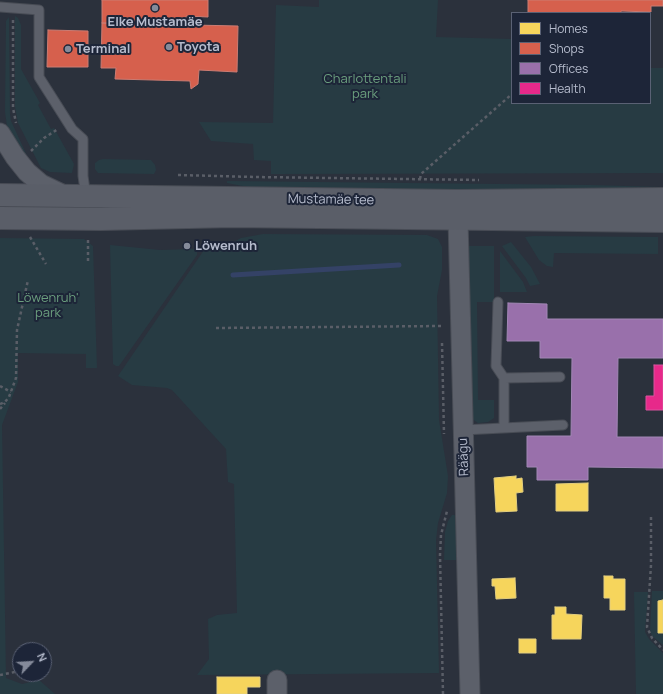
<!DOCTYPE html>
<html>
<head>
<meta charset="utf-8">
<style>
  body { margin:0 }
  #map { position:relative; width:663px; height:694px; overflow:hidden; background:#2b313c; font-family:Manrope,sans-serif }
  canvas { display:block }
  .legend { position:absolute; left:511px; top:12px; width:140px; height:92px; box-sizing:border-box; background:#1d2538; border:1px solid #5a6174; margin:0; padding:5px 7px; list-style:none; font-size:12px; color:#b6bccd }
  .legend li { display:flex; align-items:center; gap:8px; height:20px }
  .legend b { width:20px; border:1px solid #5a6174 }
  .north { position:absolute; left:12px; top:642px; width:40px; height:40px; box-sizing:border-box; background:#1d2538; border:1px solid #5a6174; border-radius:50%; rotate:65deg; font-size:11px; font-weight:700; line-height:16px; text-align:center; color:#b6bccd }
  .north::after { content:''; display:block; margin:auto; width:14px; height:18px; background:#858b9a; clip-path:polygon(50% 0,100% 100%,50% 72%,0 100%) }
</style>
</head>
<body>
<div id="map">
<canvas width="663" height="694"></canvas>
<ul class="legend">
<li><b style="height:11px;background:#f6d55c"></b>Homes</li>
<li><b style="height:11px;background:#d6604d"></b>Shops</li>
<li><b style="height:11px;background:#9970ab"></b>Offices</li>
<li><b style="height:11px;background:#e7298a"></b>Health</li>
</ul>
<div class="north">N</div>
</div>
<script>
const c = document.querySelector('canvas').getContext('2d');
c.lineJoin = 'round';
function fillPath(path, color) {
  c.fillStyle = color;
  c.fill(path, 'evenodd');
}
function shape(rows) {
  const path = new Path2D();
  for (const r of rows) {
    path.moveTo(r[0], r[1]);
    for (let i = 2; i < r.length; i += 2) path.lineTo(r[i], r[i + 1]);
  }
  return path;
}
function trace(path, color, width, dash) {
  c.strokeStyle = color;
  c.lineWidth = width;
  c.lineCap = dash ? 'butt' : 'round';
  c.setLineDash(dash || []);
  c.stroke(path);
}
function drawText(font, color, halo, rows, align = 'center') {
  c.font = font + ' Manrope,sans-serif';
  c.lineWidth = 4;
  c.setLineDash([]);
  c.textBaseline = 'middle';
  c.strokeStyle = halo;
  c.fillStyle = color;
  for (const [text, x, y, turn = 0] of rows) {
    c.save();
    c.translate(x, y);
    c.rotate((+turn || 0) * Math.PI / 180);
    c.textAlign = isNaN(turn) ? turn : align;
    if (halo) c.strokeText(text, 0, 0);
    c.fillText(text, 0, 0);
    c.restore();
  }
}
const green = shape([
  [319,0,438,0,436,37,512,39,512,103,650,103,650,68,663,68,663,173,271,174,271,161,254,160,253,144,211,141,199,122,273,123,276,5,319,7],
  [15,16,18,18,21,25,21,69,40,103,38,105,51,129,54,128,74,164,72,173,50,172,41,168,18,123,15,107],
  [9,17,10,114,11,121,29,160,12,139,7,126,5,112,6,21],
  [103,159,151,160,155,165,156,170,154,174,98,173,95,169,95,163,99,160],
  [227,181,591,185,661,187,521,191,263,190,227,183],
  [263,234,427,235,438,239,442,247,442,270,437,296,439,420,448,476,447,493,438,523,436,540,439,673,197,675,209,659,208,619,217,615,237,613,234,484,228,482,226,449,172,390,167,388,132,385,118,376,204,250,215,244,232,243,241,238],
  [534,236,658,237,658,254,554,253,553,267,547,266,539,260,525,237],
  [0,238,84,239,93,246,97,368,86,368,86,354,18,353,18,382,2,425,6,678,22,684,39,680,55,694,0,694],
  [511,242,531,267,540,284,530,286,526,278,502,246],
  [110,245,160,250,194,249,197,251,197,255,119,366,116,366,113,364],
  [465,246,494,246,494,302,477,302,478,400,494,400,494,418,488,422,478,423,471,418],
  [500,251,523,282,527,292,500,292],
  [452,515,457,515,457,560,444,560,445,532,448,521],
  [652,591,663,591,663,600,658,601,658,632,663,633,663,645,652,636,650,631],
  [634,592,648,592,645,632,649,639,663,653,663,694,636,694]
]);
const homes = shape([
  [516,476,516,479,522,478,523,492,516,493,517,511,496,512,494,478,516,476],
  [588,483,588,511,556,511,556,484,588,483],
  [604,576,613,576,613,579,625,579,625,610,610,610,610,598,604,598,604,576],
  [515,578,516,598,496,599,495,586,492,586,492,579,515,578],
  [663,600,663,633,658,633,658,601,663,600],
  [555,607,566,607,566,614,582,615,581,639,552,639,552,615,555,615,555,607],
  [519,639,536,639,536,653,519,653,519,639],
  [217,677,260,677,260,687,247,687,247,694,217,694,217,677]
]);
const shops = shape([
  [102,0,208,0,208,17,186,16,185,25,102,23,102,0],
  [528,0,663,0,663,6,651,6,651,12,621,11,621,13,528,13,528,0],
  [102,23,238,26,237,72,199,70,198,84,191,89,190,81,115,79,116,68,101,68,102,23],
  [48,30,88,31,88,67,47,67,48,30]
]);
const offices = shape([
  [508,303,547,304,547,319,663,319,663,358,618,358,617,437,663,437,663,468,588,467,588,480,537,480,537,467,527,467,527,436,571,436,572,358,540,358,540,341,507,341,508,303]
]);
const health = shape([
  [654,365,663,365,663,410,646,410,646,396,654,396,654,365]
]);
const stream = shape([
  [233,275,399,265]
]);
const path = shape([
  [13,20,13,108,16,123],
  [31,151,44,138,58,129],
  [178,175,255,177,479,180],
  [420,179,421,174,512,94],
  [30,237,46,264],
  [88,240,88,263],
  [216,328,441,326],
  [442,343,444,434],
  [0,386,11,392],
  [0,404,5,402,9,397,16,378,17,330,28,280],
  [0,409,5,403],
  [651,517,651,565,647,627,652,638,663,650],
  [0,675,20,671],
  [443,694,440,555,441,535,447,511]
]);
const service = shape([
  [0,7,39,10,39,77,72,129,83,139,83,176,86,197],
  [498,302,496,366,504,378],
  [504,428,504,378,560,377],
  [463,430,563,425]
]);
const minor = shape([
  [0,133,15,157,27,172,41,184,64,195],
  [458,219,470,694],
  [277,694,277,680]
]);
const secondary = shape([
  [0,195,457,201,663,199],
  [0,218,101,219,232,216,663,221]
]);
const markers = [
  [155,8,4,"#858b9a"],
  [169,47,4,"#858b9a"],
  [68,49,4,"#858b9a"],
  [187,246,4,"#858b9a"]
];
const poiNames = [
  ["Elke Mustamäe",155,22,"center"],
  ["Toyota",177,47],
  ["Terminal",76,49],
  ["Löwenruh",195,246]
];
const parkNames = [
  ["Charlottentali",365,79],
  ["park",365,94],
  ["Löwenruh'",48,298],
  ["park",48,313]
];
const streetNames = [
  ["Mustamäe tee",331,200,1],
  ["Räägu",464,457,-92]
];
fillPath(green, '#273b43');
fillPath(homes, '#f6d55c');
trace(homes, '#e3ce7e', 1);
fillPath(shops, '#d6604d');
trace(shops, '#cc7c73', 1);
fillPath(offices, '#9970ab');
trace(offices, '#a287b5', 1);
fillPath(health, '#e7298a');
trace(health, '#d8559e', 1);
trace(stream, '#344266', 5);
trace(service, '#484c55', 11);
trace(minor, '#484c55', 21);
trace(secondary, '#484c55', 24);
trace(path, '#5a5e67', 2.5, [3, 3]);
trace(service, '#5c606a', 9);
trace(minor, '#5c606a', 19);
trace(secondary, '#5a5e68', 22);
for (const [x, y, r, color] of markers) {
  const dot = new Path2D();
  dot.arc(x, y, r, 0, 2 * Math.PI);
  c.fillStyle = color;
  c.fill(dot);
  trace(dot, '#1d2538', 1.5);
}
drawText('bold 13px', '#b6bccd', '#1d2538', poiNames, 'left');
drawText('13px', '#6b9f7e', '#1d2538', parkNames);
drawText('13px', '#b6bccd', '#1d2538', streetNames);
</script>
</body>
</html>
